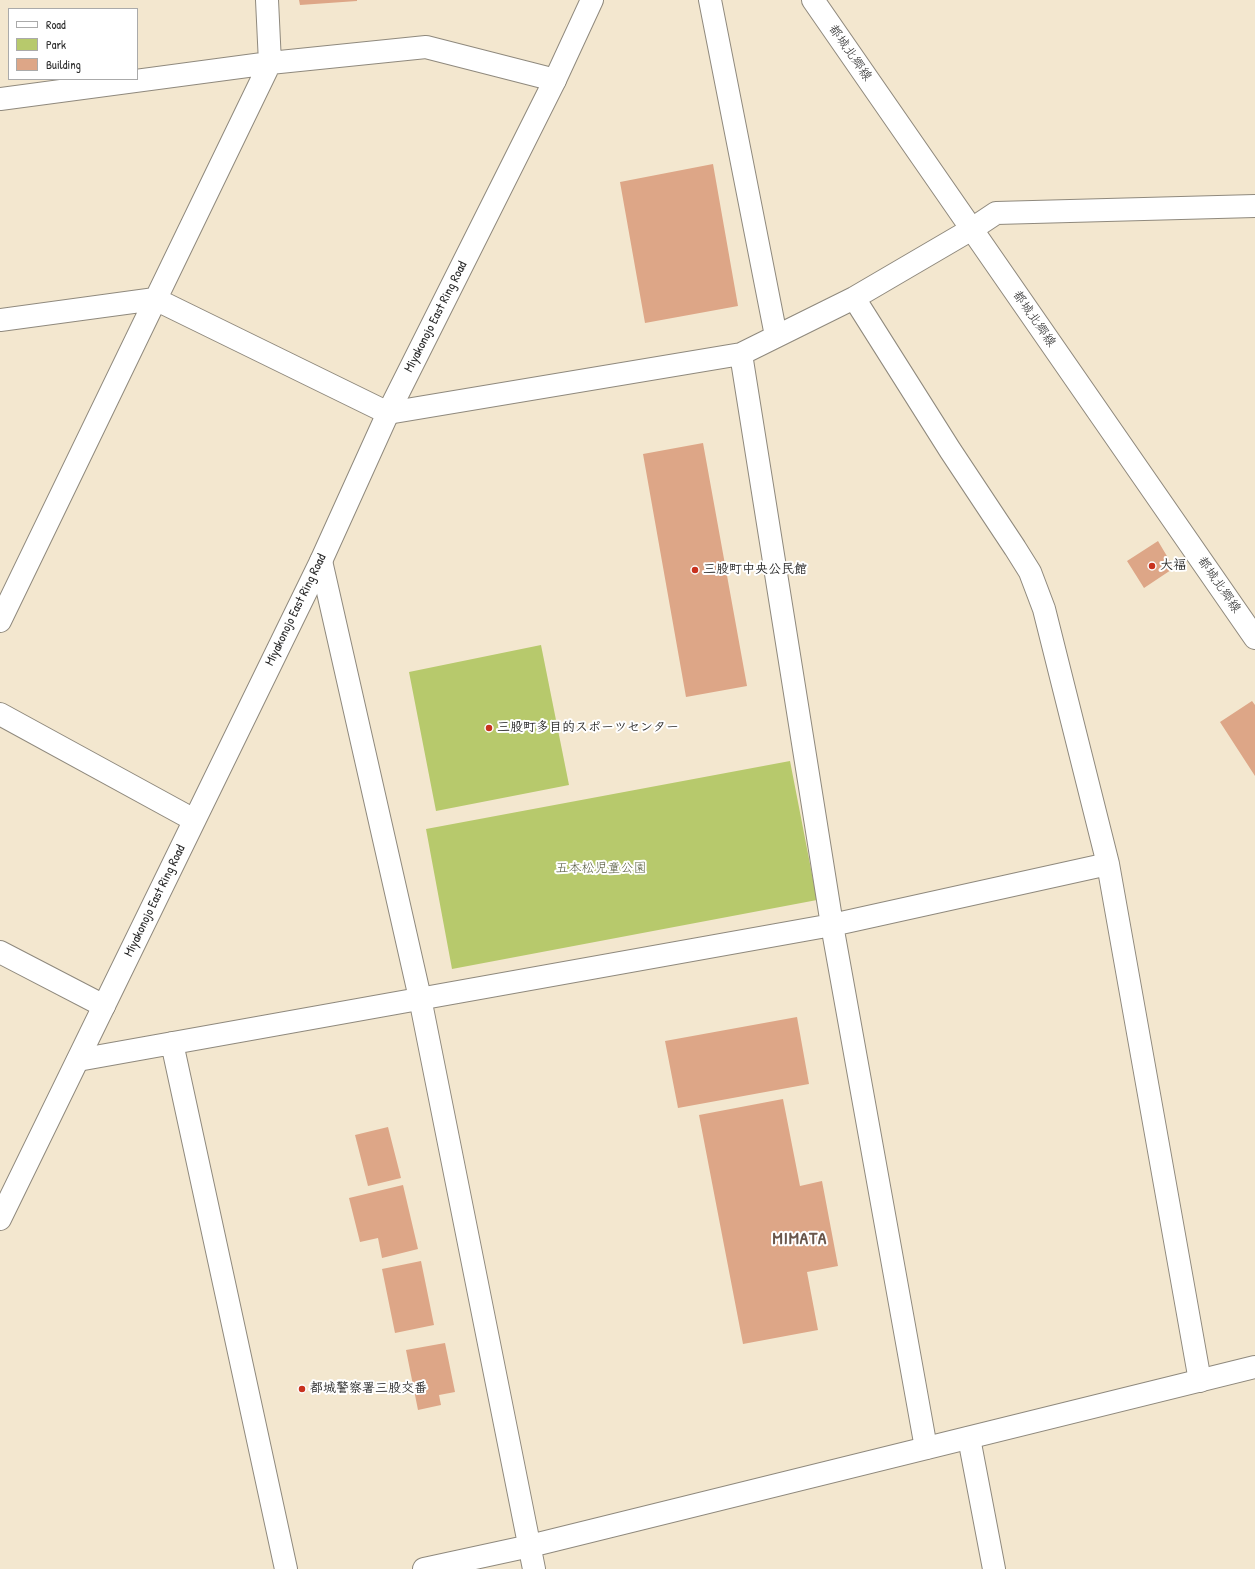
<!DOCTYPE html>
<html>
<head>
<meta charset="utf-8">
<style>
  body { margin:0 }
  #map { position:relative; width:1255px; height:1569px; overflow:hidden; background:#f3e7cf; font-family:"Patrick Hand",sans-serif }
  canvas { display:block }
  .legend { position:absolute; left:8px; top:8px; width:130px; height:72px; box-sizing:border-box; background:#fff; border:1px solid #aaa; margin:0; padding:5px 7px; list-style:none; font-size:12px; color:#2b2b2b }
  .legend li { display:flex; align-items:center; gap:8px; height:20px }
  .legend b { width:20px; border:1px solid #aaa }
</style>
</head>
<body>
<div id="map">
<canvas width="1255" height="1569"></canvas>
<ul class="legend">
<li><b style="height:5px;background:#fff"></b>Road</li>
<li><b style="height:11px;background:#b7c96c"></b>Park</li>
<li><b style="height:11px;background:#dda687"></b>Building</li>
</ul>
</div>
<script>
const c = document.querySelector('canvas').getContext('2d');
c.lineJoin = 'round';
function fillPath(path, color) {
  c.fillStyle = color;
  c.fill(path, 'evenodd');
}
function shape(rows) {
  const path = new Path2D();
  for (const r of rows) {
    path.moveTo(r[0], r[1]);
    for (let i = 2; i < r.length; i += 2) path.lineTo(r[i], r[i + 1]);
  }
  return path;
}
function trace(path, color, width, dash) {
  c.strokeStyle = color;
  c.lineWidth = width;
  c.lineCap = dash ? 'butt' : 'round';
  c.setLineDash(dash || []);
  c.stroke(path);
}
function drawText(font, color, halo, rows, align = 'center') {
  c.font = font + ' "Patrick Hand","Klee One",sans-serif';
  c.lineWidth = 4;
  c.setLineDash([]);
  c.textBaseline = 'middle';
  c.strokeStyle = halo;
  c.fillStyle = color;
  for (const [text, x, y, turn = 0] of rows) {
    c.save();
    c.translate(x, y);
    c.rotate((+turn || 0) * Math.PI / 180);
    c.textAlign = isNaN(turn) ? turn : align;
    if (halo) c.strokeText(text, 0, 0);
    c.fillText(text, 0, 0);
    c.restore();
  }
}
const green = shape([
  [541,645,569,785,436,811,409,672],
  [790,761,817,900,452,969,426,829]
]);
const building = shape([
  [299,0,357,0,357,1,300,5],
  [713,164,738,306,645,323,620,182],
  [703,443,747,686,686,697,643,454],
  [1158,541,1174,568,1144,588,1127,561],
  [1252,701,1255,705,1255,776,1220,722],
  [797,1017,809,1084,678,1108,665,1041],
  [783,1099,800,1186,822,1181,838,1266,807,1272,818,1330,743,1344,699,1115],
  [388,1127,401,1178,368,1186,355,1135],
  [403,1185,418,1249,382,1258,378,1238,360,1242,349,1198],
  [421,1261,434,1325,395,1333,382,1269],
  [445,1343,455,1392,439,1395,441,1405,418,1410,406,1350]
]);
const street = shape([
  [710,0,776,336],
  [0,99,270,63,426,47,555,80],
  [854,298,950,450,1015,548,1030,572,1044,609,1108,864,1200,1381],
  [0,320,155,299,388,413,741,354,854,298,972,229,996,213,1255,206],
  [741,354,832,925,926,1448],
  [0,621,270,63,267,0],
  [0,714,194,820],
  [0,952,104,1006],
  [172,1043,286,1569],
  [78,1060,832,925,1108,864],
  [969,1438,994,1569]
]);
const secondary = shape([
  [321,561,420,998,534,1569],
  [424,1569,530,1546,1255,1367]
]);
const primary = shape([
  [813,0,1255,638],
  [0,1219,321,561,388,413,555,80,592,0]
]);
const markers = [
  [1152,566,4,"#c8321e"],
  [695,570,4,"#c8321e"],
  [489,728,4,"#c8321e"],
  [302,1389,4,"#c8321e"]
];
const streetNames = [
  ["都城北郷線",850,53,55],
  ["Miyakonojo East Ring Road",436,317,-63],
  ["都城北郷線",1034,319,55],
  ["都城北郷線",1219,585,55],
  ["Miyakonojo East Ring Road",296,610,-64],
  ["Miyakonojo East Ring Road",155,901,-64]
];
const poiNames = [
  ["大福",1160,566],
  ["三股町中央公民館",703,570],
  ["三股町多目的スポーツセンター",497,728],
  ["都城警察署三股交番",310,1389]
];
const parkNames = [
  ["五本松児童公園",601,869]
];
const districtNames = [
  ["MIMATA",800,1239]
];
fillPath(green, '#b7c96c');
fillPath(building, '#dda687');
trace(street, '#8f897d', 24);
trace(secondary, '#8f897d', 24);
trace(primary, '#8f897d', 24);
trace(street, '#fff', 22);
trace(secondary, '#fff', 22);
trace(primary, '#fff', 22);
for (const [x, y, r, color] of markers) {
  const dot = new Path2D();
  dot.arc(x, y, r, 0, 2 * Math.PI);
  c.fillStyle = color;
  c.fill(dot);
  trace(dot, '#fff', 1.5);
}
drawText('13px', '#2b2b2b', '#fff', streetNames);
drawText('bold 13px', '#2b2b2b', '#fff', poiNames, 'left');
drawText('13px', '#555a3e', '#fff', parkNames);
c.letterSpacing = '1px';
drawText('bold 17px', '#69564b', '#fff', districtNames);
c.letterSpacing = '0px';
</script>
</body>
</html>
